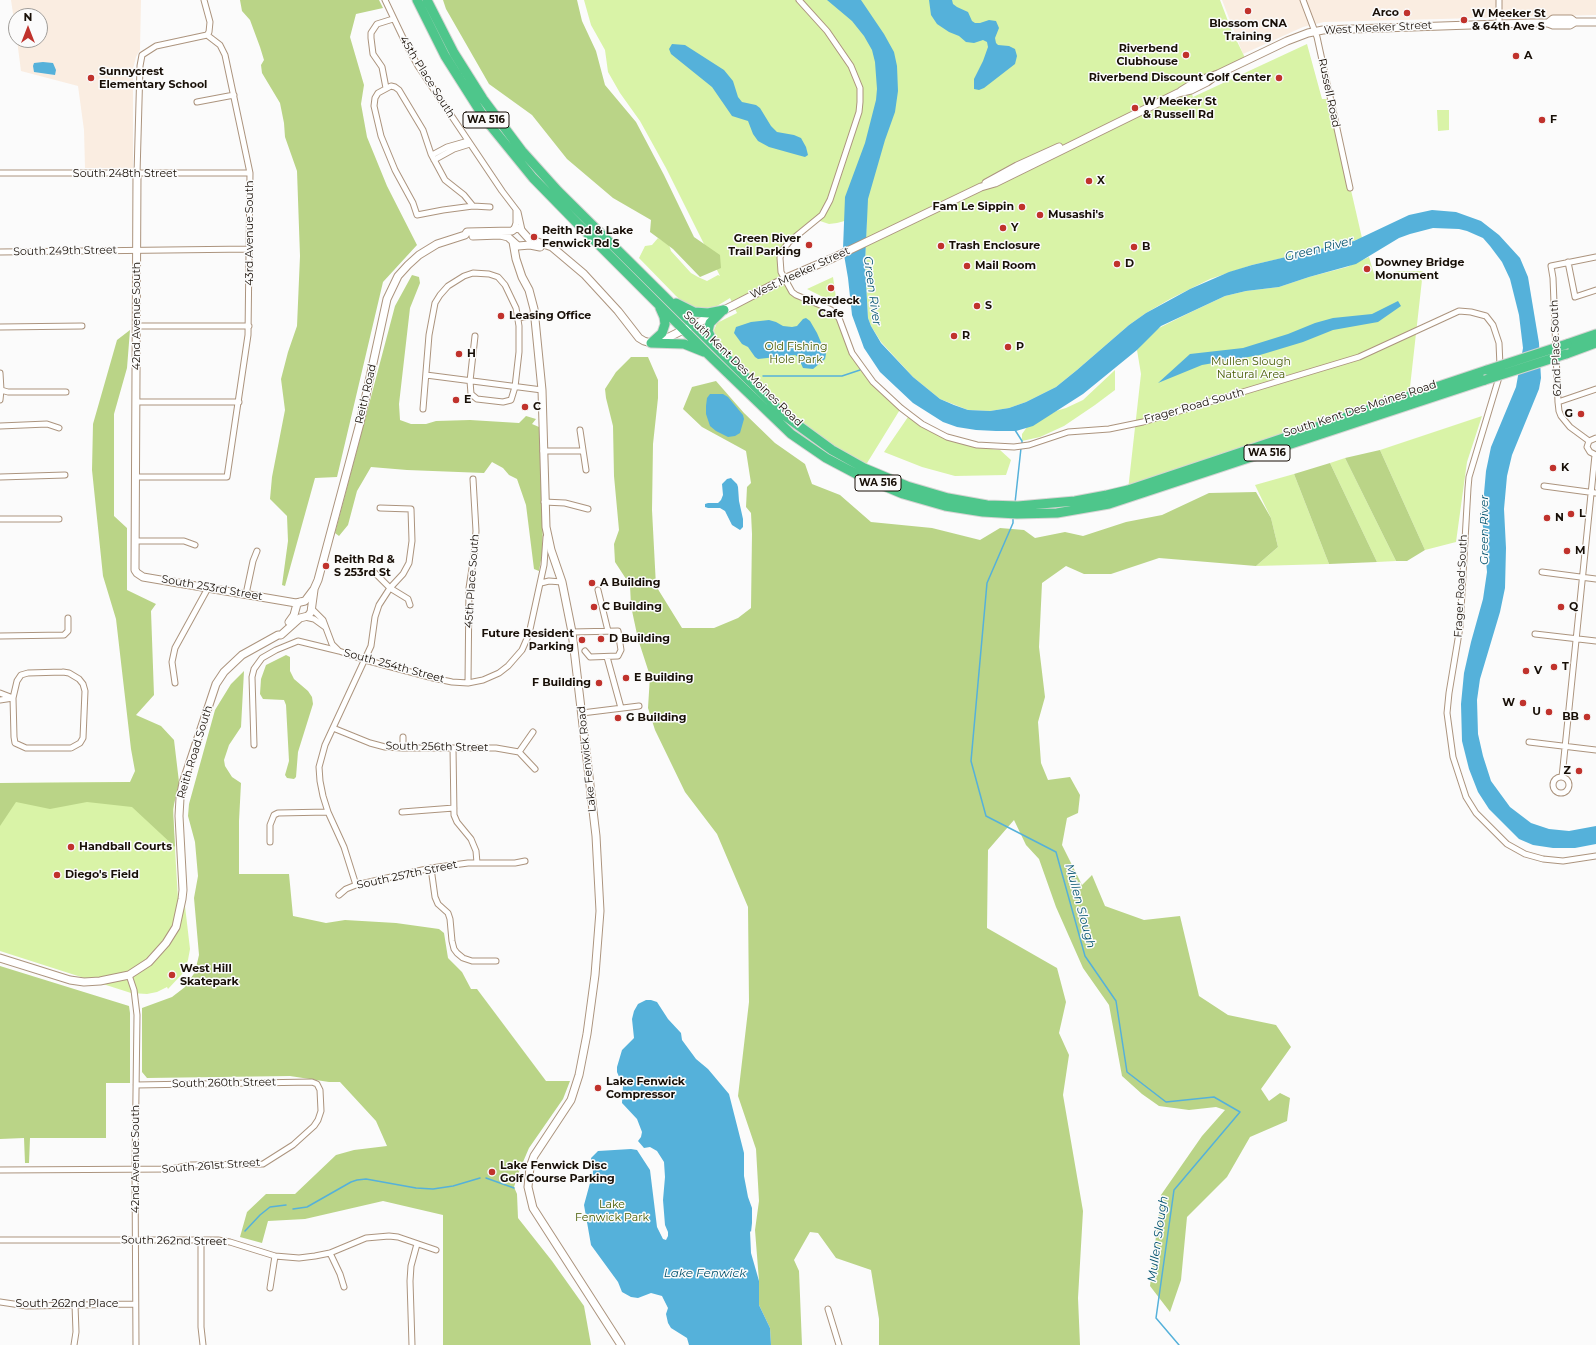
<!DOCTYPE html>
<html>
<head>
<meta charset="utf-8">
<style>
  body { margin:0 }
  #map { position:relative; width:1596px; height:1345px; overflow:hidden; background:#fbfbfb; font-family:Montserrat,sans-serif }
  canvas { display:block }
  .north { position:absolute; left:8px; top:8px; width:40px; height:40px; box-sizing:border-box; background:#fbfbfb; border:1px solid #a09d99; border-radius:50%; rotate:0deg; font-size:11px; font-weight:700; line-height:16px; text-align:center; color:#180f07 }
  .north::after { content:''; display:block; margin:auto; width:14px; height:18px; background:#c0322c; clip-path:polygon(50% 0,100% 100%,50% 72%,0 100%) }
</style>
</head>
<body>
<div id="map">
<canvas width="1596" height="1345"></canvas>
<div class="north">N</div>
</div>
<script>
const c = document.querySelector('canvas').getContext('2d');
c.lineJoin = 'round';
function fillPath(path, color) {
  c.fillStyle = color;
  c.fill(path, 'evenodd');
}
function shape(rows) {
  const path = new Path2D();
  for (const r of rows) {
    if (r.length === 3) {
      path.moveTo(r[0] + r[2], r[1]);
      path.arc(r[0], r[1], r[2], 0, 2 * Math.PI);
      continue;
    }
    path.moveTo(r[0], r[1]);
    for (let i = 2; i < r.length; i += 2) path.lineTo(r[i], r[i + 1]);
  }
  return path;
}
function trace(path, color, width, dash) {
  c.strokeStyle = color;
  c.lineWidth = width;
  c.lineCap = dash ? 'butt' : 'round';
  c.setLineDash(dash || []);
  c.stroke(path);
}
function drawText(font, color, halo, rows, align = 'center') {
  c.font = font + ' Montserrat,sans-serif';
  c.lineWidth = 3;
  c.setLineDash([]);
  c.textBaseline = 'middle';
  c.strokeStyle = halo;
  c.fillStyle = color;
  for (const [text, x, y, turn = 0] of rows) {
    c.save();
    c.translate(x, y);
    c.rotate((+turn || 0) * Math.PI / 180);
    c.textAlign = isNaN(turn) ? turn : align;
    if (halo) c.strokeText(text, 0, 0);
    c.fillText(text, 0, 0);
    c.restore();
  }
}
const built = shape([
  [11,0,141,0,140,50,136,57,133,69,133,168,85,168,84,130,78,86,21,71,17,40,40,40,40,16,16,16,16,34],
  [1222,0,1596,0,1596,15,1324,22,1303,27,1243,54]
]);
const green = shape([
  [584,0,1220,0,1231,29,1248,64,1191,91,1193,97,1307,44,1322,99,1330,99,1362,238,1344,244,1252,265,1210,279,1170,299,1146,313,1129,325,1077,370,1056,387,1026,402,1009,408,990,411,968,410,940,399,913,377,881,342,871,326,868,318,865,264,867,215,837,223,829,224,817,220,782,251,781,272,792,292,835,314,858,362,901,408,864,468,800,428,717,349,714,330,717,323,737,313,730,298,717,306,701,309,693,308,686,305,676,296,639,258,645,246,652,245,658,238,669,245,671,251,691,273,698,277,707,281,718,275,720,276,666,168,640,121,620,93,608,72,605,50,591,25],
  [1437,110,1449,110,1449,130,1438,131],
  [1369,257,1374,274,1400,271,1423,271,1409,396,1128,490,1141,374,1137,350,1155,330,1187,314,1225,296,1246,291,1279,287,1309,277,1347,267],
  [833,277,837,304,807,289],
  [1115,370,1115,390,1095,405,1064,426,1040,437,1022,441,1022,434,1027,427,1056,411,1066,408,1083,400],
  [1482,416,1467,462,1456,542,1425,550,1380,450],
  [908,417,949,439,973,447,1000,450,1011,460,1006,475,955,476,922,467,884,452],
  [1345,458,1396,561,1377,562,1330,463],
  [1294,474,1329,564,1256,566,1278,547,1271,518,1255,485],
  [179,782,174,802,173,816,178,899,175,918,169,932,181,919,185,906,190,949,188,960,183,973,168,989,167,987,157,992,147,994,131,993,0,951,0,783]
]);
const forest = shape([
  [240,0,379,0,383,8,356,14,350,37,364,85,361,104,367,137,387,186,417,245,383,282,337,477,315,478,285,586,282,585,288,541,287,516,270,499,272,477,285,410,281,379,288,352,297,326,300,256,297,171,285,137,284,123,280,103,262,73,261,65,264,60,260,47,250,20,242,11],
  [443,0,577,0,582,21,596,51,605,85,636,122,664,175,694,237,720,255,721,268,700,277,673,249,650,232,651,220,613,198,567,159,532,115,489,84,446,9],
  [412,275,419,277,420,283,410,308,399,404,400,420,411,424,426,424,436,421,470,420,519,423,526,416,536,419,532,424,539,427,543,524,542,555,539,571,534,569,526,505,517,479,509,475,503,468,492,462,484,473,407,470,371,467,357,491,348,525,339,536,335,533,395,306],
  [130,330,127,368,114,414,114,516,127,528,127,590,156,604,151,611,154,695,136,715,161,726,174,740,179,782,173,809,175,847,132,807,87,802,50,809,16,802,0,826,0,783,130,782,135,771,131,749,116,619,103,576,92,470,93,424,117,340],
  [631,357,648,357,658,380,658,398,653,444,652,510,656,586,682,628,714,628,738,618,751,608,752,534,751,513,746,507,747,487,751,483,746,451,702,427,683,409,692,387,716,381,744,413,775,443,805,464,812,484,840,495,871,522,932,528,980,540,1000,528,1024,530,1035,538,1065,532,1083,536,1126,522,1162,515,1209,493,1256,492,1271,518,1278,547,1256,566,1159,558,1111,574,1084,574,1066,566,1042,583,1039,647,1045,697,1038,722,1041,763,1048,780,1070,777,1080,795,1078,813,1067,818,1062,845,1082,885,1092,875,1105,906,1144,920,1180,916,1199,996,1228,1015,1276,1025,1291,1047,1261,1089,1269,1101,1280,1093,1290,1098,1287,1121,1250,1137,1227,1177,1187,1217,1181,1280,1170,1312,1150,1286,1161,1195,1202,1136,1225,1110,1216,1107,1189,1110,1159,1106,1142,1094,1122,1076,1109,1005,1083,968,1056,907,1039,859,1026,845,1014,820,988,850,987,928,1057,968,1066,1002,1059,1033,1069,1055,1063,1095,1083,1211,1078,1298,1080,1345,879,1345,879,1319,871,1270,836,1258,818,1233,810,1232,794,1260,799,1271,802,1345,771,1345,770,1328,759,1305,759,1281,755,1230,759,1201,756,1149,738,1096,749,1002,748,907,717,834,685,792,655,730,648,708,650,676,638,639,631,606,630,585,615,562,614,544,619,530,614,476,613,426,606,398,605,389,616,372],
  [1380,450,1425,550,1407,561,1396,561,1345,458],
  [1330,463,1377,562,1329,564,1294,474],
  [286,655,290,657,290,671,294,679,308,691,312,697,313,704,298,752,296,777,294,779,287,778,285,775,289,761,286,705,284,700,263,699,260,694,261,679,266,665],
  [244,671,241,727,229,745,224,760,225,766,232,777,241,783,239,821,239,874,289,874,293,916,326,923,345,920,396,923,439,929,444,933,448,958,462,972,471,989,477,989,546,1081,570,1081,563,1099,529,1148,520,1169,514,1187,517,1194,518,1218,552,1261,584,1306,591,1345,443,1345,443,1215,383,1201,305,1219,268,1221,262,1243,240,1237,247,1212,266,1194,295,1194,336,1155,354,1150,387,1146,376,1121,340,1082,329,1082,290,1076,147,1078,142,1072,142,1008,172,997,185,987,195,972,199,955,194,898,198,876,195,842,188,816,189,804,215,710,231,684],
  [0,966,129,1006,130,1013,130,1083,106,1083,106,1138,30,1138,29,1163,25,1163,24,1138,0,1139]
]);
const water = shape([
  [827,0,861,0,884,34,894,52,897,66,898,91,895,112,885,140,868,199,865,264,868,318,871,326,881,343,913,377,940,399,954,405,968,410,990,411,1009,408,1026,402,1056,387,1077,370,1129,325,1146,313,1190,289,1229,272,1252,265,1354,241,1409,215,1432,210,1456,212,1481,221,1499,235,1520,258,1528,277,1539,343,1541,378,1539,389,1512,455,1507,476,1504,509,1506,548,1505,588,1500,612,1480,679,1477,700,1478,734,1483,756,1491,781,1510,807,1531,823,1549,829,1569,831,1596,826,1596,844,1575,848,1553,848,1533,845,1519,839,1489,809,1478,792,1469,769,1462,741,1461,704,1464,673,1471,642,1483,599,1487,572,1482,516,1486,471,1491,447,1516,387,1523,348,1519,315,1510,279,1502,262,1490,246,1483,238,1467,231,1459,229,1433,228,1410,234,1399,238,1356,264,1309,277,1279,287,1246,291,1225,296,1161,326,1137,350,1083,394,1033,426,1016,431,996,431,976,430,957,427,943,422,913,403,880,372,864,348,852,315,848,278,843,249,845,197,865,143,876,100,877,89,875,62,872,50,864,36,852,21],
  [929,0,952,0,953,4,957,7,968,12,972,21,975,23,980,23,989,20,996,21,999,28,995,38,996,43,998,45,1009,46,1015,49,1017,56,1015,64,984,88,979,90,974,89,974,79,983,61,988,47,987,42,983,40,974,43,966,42,959,36,949,32,937,24,931,15],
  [672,44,685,45,724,70,733,81,738,97,742,102,756,105,760,108,771,126,777,132,794,135,801,138,806,147,808,155,805,157,794,154,769,147,758,141,753,134,748,121,732,116,712,87,671,54,669,49],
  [43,62,53,63,56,70,55,75,34,72,33,66,34,63],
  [1398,301,1401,306,1378,322,1333,330,1303,342,1260,355,1202,365,1158,383,1190,354,1243,348,1288,334,1315,323,1333,318,1372,314],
  [806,318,810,321,817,333,826,354,825,359,813,369,803,368,798,357,795,355,758,359,755,357,748,347,742,344,734,333,736,327,751,322,769,320,776,322,783,326,792,327,797,326,803,319],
  [710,394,723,394,728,397,743,415,744,419,740,433,735,436,728,437,716,431,710,426,706,414,706,406,707,398],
  [731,478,737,484,738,487,739,501,743,519,743,527,740,530,732,525,725,511,720,508,708,508,705,507,705,504,708,503,718,503,721,500,723,495,722,484,727,479],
  [646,1000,651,1000,657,1002,668,1019,681,1033,682,1040,696,1059,708,1069,729,1094,744,1153,744,1176,748,1197,752,1208,752,1223,751,1232,750,1231,751,1253,759,1281,759,1305,770,1328,771,1345,689,1345,687,1338,671,1328,668,1323,666,1314,668,1308,662,1296,651,1293,638,1298,631,1297,622,1292,618,1282,591,1245,584,1205,593,1172,591,1158,598,1151,631,1149,637,1150,650,1170,657,1227,663,1239,666,1240,668,1236,668,1232,665,1225,663,1200,665,1177,664,1162,657,1151,650,1147,644,1148,638,1141,641,1137,642,1132,637,1119,622,1103,623,1086,617,1072,617,1067,622,1050,634,1038,632,1019,634,1011,638,1004]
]);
const stream = shape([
  [763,376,842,376,860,370],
  [1015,430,1022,441,1022,444],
  [1015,503,1021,448],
  [1013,517,1013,523,987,583,971,761,986,816,1056,852,1085,956,1116,1001,1127,1072,1166,1102,1214,1097,1240,1112,1174,1190,1156,1318,1179,1345],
  [486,1178,514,1188],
  [293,1209,307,1207,351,1182,357,1180,366,1179,416,1188,433,1189,453,1186,480,1178],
  [245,1231,260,1215,270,1207,286,1205]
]);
const street = shape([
  [204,0,210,22,209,32,207,35],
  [385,0,406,44,418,66,502,191,518,212,522,230],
  [799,0,827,31,851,66,860,88,860,102,859,112,830,200,822,215,789,242,782,251,780,258,781,272,792,292,796,295,825,307,831,310,839,318,852,353,873,382,901,408,922,424,947,437,977,445,1014,447,1029,445,1068,432,1109,429,1143,422,1359,357,1459,311,1471,312,1486,316,1493,325,1499,343,1500,366],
  [1303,0,1317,37,1350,188],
  [1499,0,1499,24],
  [386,88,382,67,373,54,371,38,371,33,377,24,393,19],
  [197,102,234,95],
  [432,155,447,147,468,141],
  [434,160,454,149,470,144],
  [0,173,250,173],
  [137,174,140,66,142,55,156,46,207,35],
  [473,206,464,195,445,180,431,154,423,130,399,90,395,87,391,86,378,93,375,98,374,106,381,136,395,170,413,203,417,215,443,210,473,206,490,207],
  [514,229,516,223,516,210],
  [0,252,250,249],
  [1568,262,1575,297,1596,290],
  [518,318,535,315],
  [137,326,249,326],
  [0,327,82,326],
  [0,373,1,390,0,400],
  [1500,374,1469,477,1468,488,1460,627,1449,693,1447,713,1453,757,1466,797,1476,813,1507,844,1525,854,1543,859,1563,861,1596,856],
  [426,375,542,390],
  [1,390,8,392,66,392],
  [137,402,239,402],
  [1558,402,1596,389],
  [423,409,429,335,435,303,440,295,448,286,464,276,473,273,489,274,498,277,505,285,516,308,519,326,519,352,515,387,511,400,503,402,477,399,471,394,470,381,475,336],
  [0,426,47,424,59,428],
  [580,430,586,470],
  [1596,438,1589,441,1587,447,1590,452,1596,455],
  [1589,441,1570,427,1561,416,1559,411,1558,402,1553,278,1551,266,1596,257],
  [543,451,583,451],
  [0,477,65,475],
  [137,477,227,477,248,335,250,173,225,55,220,45,207,35],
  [1544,486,1596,493],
  [544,502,565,503,588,509],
  [0,519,59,519],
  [135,541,184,541,195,545],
  [1542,572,1596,579],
  [375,573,390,588,408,599,410,605],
  [541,583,549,581,562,582],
  [598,590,608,631],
  [246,594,253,561,257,551],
  [311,608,323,620,332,644,338,650],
  [305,617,314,619,325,627],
  [572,632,618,631,621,650,618,656,590,657,585,651],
  [1535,634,1596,641],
  [0,636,64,635,68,631,68,618],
  [607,657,621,708],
  [63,672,69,673,79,679,83,684,85,691,83,738,80,743,71,748,26,748,15,743,14,737,13,698,17,681,21,675,28,673,63,672],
  [175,683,172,662,175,648,208,588],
  [468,683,469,588,474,555,476,531,473,479],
  [0,693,13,698],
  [0,700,13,698],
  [582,713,639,706],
  [333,728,370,743,385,747,403,748,496,748,519,752],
  [403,737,403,748],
  [1529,742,1596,750],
  [254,745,252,677,254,669,262,658,276,650,298,641,339,651,365,660,433,678,452,682,468,683,483,680,499,673,508,666,522,650,529,634,544,565,546,537],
  [453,748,454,815,457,822,471,839,476,851,477,863],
  [519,752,533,732],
  [519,752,535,769],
  [1562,777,1595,455],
  [1561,785,8],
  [402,812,454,808],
  [270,842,270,825,274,815,278,813,328,812],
  [431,868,435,897,438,904,448,913,450,919,452,941,454,949,457,953,463,958,472,961,496,961],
  [356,885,344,847,328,812,323,796,320,781,319,767,325,745,371,646,375,617,379,605,390,588,403,574,409,563,412,541,411,509,380,508],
  [339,895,346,889,356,885,431,868,468,863,515,863,525,861],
  [129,975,134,990,137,1015,135,1170,136,1345],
  [0,1170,171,1169,191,1165,263,1164,293,1145,314,1126,318,1120,321,1111,320,1090,317,1084,312,1082,136,1085],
  [0,1240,218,1240,230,1242,275,1256,299,1258,315,1256,330,1253,366,1238,389,1236,398,1237,436,1250],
  [201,1240,201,1327,203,1345],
  [330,1253,340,1274,344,1287],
  [270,1288,275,1256],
  [0,1302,27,1306,135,1304],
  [828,1309,839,1345],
  [74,1345,76,1332,75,1305],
  [412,1345,410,1281,411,1266,417,1244]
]);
const secondary = shape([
  [1548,23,1553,19,1571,19,1575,22],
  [1181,91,1197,81,1218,74,1287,41,1308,33,1323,30,1530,23,1548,23,1553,25,1570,25,1575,22,1596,22],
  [137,174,135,570,137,573,143,577,296,603,305,601,314,589,318,580,360,423,387,299,398,276,408,265,419,255,437,244,465,235,467,232,512,231,516,228,520,229,529,239,552,247,584,274,618,311,639,338,644,341,651,343,665,339,734,305,784,279,833,258,981,187,995,183,1178,93,1191,90,1207,82,1218,74],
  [986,183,1017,166,1059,147],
  [473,236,500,235,508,237,518,246,530,245,540,247],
  [513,242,516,259,522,277,529,290,534,309,542,390,546,527,551,550,562,582,572,632,596,836,600,911,595,975,587,1034,579,1075,571,1100,534,1156,530,1167,528,1187,533,1208,621,1345],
  [289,622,294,615,297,604,300,602],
  [0,958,70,980,84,982,100,981,129,975,149,962,166,943,176,927,182,899,183,890,179,816,180,798,183,783,216,684,224,672,242,655,278,635,281,635,300,618,308,616,311,612,314,590]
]);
const highway = shape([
  [417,0,445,56,485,119,533,178,577,223,709,355,791,434,826,458,860,476,903,494,945,506,983,512,1017,514,1057,513,1109,504,1485,380],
  [427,0,454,53,483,99,522,151,558,191,784,415,832,450,864,468,907,486,948,498,987,505,1018,506,1075,501,1107,495,1128,490,1487,370],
  [676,303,694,312,708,313,724,310],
  [713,342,708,331,710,323,723,310],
  [651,343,684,344,704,352],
  [651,343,662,333,665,324,664,317,660,308],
  [1567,344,1596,334],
  [1566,354,1596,343]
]);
const highwayBridge = shape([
  [1487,370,1567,344],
  [1485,380,1566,354]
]);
const markers = [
  [1248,11,4,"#c0322c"],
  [1407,13,4,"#c0322c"],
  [1464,20,4,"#c0322c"],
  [1186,55,4,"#c0322c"],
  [1516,56,4,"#c0322c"],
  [91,78,4,"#c0322c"],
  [1279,78,4,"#c0322c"],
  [1135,108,4,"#c0322c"],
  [1542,120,4,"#c0322c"],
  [1089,181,4,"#c0322c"],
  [1022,207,4,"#c0322c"],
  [1040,215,4,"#c0322c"],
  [1003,228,4,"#c0322c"],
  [534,237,4,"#c0322c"],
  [809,245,4,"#c0322c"],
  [941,246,4,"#c0322c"],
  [1134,247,4,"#c0322c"],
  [1117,264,4,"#c0322c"],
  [967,266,4,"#c0322c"],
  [1367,269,4,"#c0322c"],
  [831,288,4,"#c0322c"],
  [977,306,4,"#c0322c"],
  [501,316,4,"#c0322c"],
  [954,336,4,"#c0322c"],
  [1008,347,4,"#c0322c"],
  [459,354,4,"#c0322c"],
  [456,400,4,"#c0322c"],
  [525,407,4,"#c0322c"],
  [1581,414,4,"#c0322c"],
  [1553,468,4,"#c0322c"],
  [1571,514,4,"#c0322c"],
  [1547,518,4,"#c0322c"],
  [1567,551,4,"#c0322c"],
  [326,566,4,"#c0322c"],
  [592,583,4,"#c0322c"],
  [594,607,4,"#c0322c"],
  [1561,607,4,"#c0322c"],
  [601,639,4,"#c0322c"],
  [582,640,4,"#c0322c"],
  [1554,667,4,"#c0322c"],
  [1526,671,4,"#c0322c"],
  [626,678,4,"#c0322c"],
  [599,683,4,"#c0322c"],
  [1523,703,4,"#c0322c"],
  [1549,712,4,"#c0322c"],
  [1587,717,4,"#c0322c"],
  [618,718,4,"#c0322c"],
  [1579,771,4,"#c0322c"],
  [71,847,4,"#c0322c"],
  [57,875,4,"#c0322c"],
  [172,975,4,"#c0322c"],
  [598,1088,4,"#c0322c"],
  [492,1172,4,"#c0322c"]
];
const shields = [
  [486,120,46],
  [1267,453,46],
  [878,483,46]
];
const shieldNames = [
  ["WA 516",486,120],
  ["WA 516",1267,453],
  ["WA 516",878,483]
];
const poiNames = [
  ["Arco",1399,13,"right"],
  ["W Meeker St",1472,14],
  ["& 64th Ave S",1472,27],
  ["Blossom CNA",1248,24,"center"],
  ["Training",1248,37,"center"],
  ["Riverbend",1178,49,"right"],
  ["Clubhouse",1178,62,"right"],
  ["A",1524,56],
  ["Sunnycrest",99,72],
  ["Elementary School",99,85],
  ["Riverbend Discount Golf Center",1271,78,"right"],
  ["W Meeker St",1143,102],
  ["& Russell Rd",1143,115],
  ["F",1550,120],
  ["X",1097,181],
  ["Fam Le Sippin",1014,207,"right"],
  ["Musashi's",1048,215],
  ["Y",1011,228],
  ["Reith Rd & Lake",542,231],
  ["Fenwick Rd S",542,244],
  ["Green River",801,239,"right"],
  ["Trail Parking",801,252,"right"],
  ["Trash Enclosure",949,246],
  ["B",1142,247],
  ["Downey Bridge",1375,263],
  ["Monument",1375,276],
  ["D",1125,264],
  ["Mail Room",975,266],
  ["Riverdeck",831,301,"center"],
  ["Cafe",831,314,"center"],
  ["S",985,306],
  ["Leasing Office",509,316],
  ["R",962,336],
  ["P",1016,347],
  ["H",467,354],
  ["E",464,400],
  ["C",533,407],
  ["G",1573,414,"right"],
  ["K",1561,468],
  ["L",1579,514],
  ["N",1555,518],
  ["M",1575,551],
  ["Reith Rd &",334,560],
  ["S 253rd St",334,573],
  ["A Building",600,583],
  ["C Building",602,607],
  ["Q",1569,607],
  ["Future Resident",574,634,"right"],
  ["Parking",574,647,"right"],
  ["D Building",609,639],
  ["T",1562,667],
  ["V",1534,671],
  ["E Building",634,678],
  ["F Building",591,683,"right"],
  ["W",1515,703,"right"],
  ["U",1541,712,"right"],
  ["BB",1579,717,"right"],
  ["G Building",626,718],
  ["Z",1571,771,"right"],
  ["Handball Courts",79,847],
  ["Diego's Field",65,875],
  ["West Hill",180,969],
  ["Skatepark",180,982],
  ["Lake Fenwick",606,1082],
  ["Compressor",606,1095],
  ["Lake Fenwick Disc",500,1166],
  ["Golf Course Parking",500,1179]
];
const streetNames = [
  ["West Meeker Street",1378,28,-3],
  ["45th Place South",427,77,58],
  ["Russell Road",1329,93,78],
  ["South 248th Street",125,174],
  ["43rd Avenue South",250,233,-90],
  ["South 249th Street",65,251,-1],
  ["West Meeker Street",800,273,-25],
  ["42nd Avenue South",137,316,-90],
  ["62nd Place South",1556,348,-92],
  ["South Kent Des Moines Road",743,369,44],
  ["Reith Road",366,394,-77],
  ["Frager Road South",1194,406,-16],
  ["South Kent Des Moines Road",1360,409,-18],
  ["45th Place South",472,581,-86],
  ["Frager Road South",1461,586,-87],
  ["South 253rd Street",212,588,10],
  ["South 254th Street",394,666,15],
  ["South 256th Street",437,747,1],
  ["Reith Road South",195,752,-73],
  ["Lake Fenwick Road",587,759,-96],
  ["South 257th Street",407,875,-12],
  ["South 260th Street",224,1083,-1],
  ["42nd Avenue South",136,1159,-90],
  ["South 261st Street",211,1166,-4],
  ["South 262nd Street",174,1241,1],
  ["South 262nd Place",67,1304]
];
const parkNames = [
  ["Old Fishing",796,347],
  ["Hole Park",796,360],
  ["Mullen Slough",1251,362],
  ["Natural Area",1251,375],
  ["Lake",612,1205],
  ["Fenwick Park",612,1218]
];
const waterNames = [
  ["Green River",1319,249,-14],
  ["Green River",872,291,82],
  ["Green River",1484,530,-90],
  ["Mullen Slough",1080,906,75],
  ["Mullen Slough",1158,1239,-82],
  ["Lake Fenwick",705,1273]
];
fillPath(built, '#faede1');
fillPath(green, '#d9f3a7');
fillPath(forest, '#bad487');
fillPath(water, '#55b1da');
trace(stream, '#55b1da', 1.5);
trace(street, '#ac947e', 7);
trace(secondary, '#ac947e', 9);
trace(highway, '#d5d4d2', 11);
trace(street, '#fff', 5);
trace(secondary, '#fff', 7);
trace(highway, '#4ec68b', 9);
trace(highwayBridge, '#d5d4d2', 11, []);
trace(highwayBridge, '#4ec68b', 9);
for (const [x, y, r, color] of markers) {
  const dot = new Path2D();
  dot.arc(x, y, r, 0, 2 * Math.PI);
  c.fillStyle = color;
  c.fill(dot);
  trace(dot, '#fbfbfb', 1.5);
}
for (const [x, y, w] of shields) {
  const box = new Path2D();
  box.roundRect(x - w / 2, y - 8, w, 16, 3);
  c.fillStyle = '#fbfbfb';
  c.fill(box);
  trace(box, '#180f07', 1);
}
drawText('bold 10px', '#180f07', null, shieldNames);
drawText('bold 11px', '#180f07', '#fbfbfb', poiNames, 'left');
drawText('11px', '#180f07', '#fbfbfb', streetNames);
drawText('11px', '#485d03', '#fbfbfb', parkNames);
drawText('italic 12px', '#055470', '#fbfbfb', waterNames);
</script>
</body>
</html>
